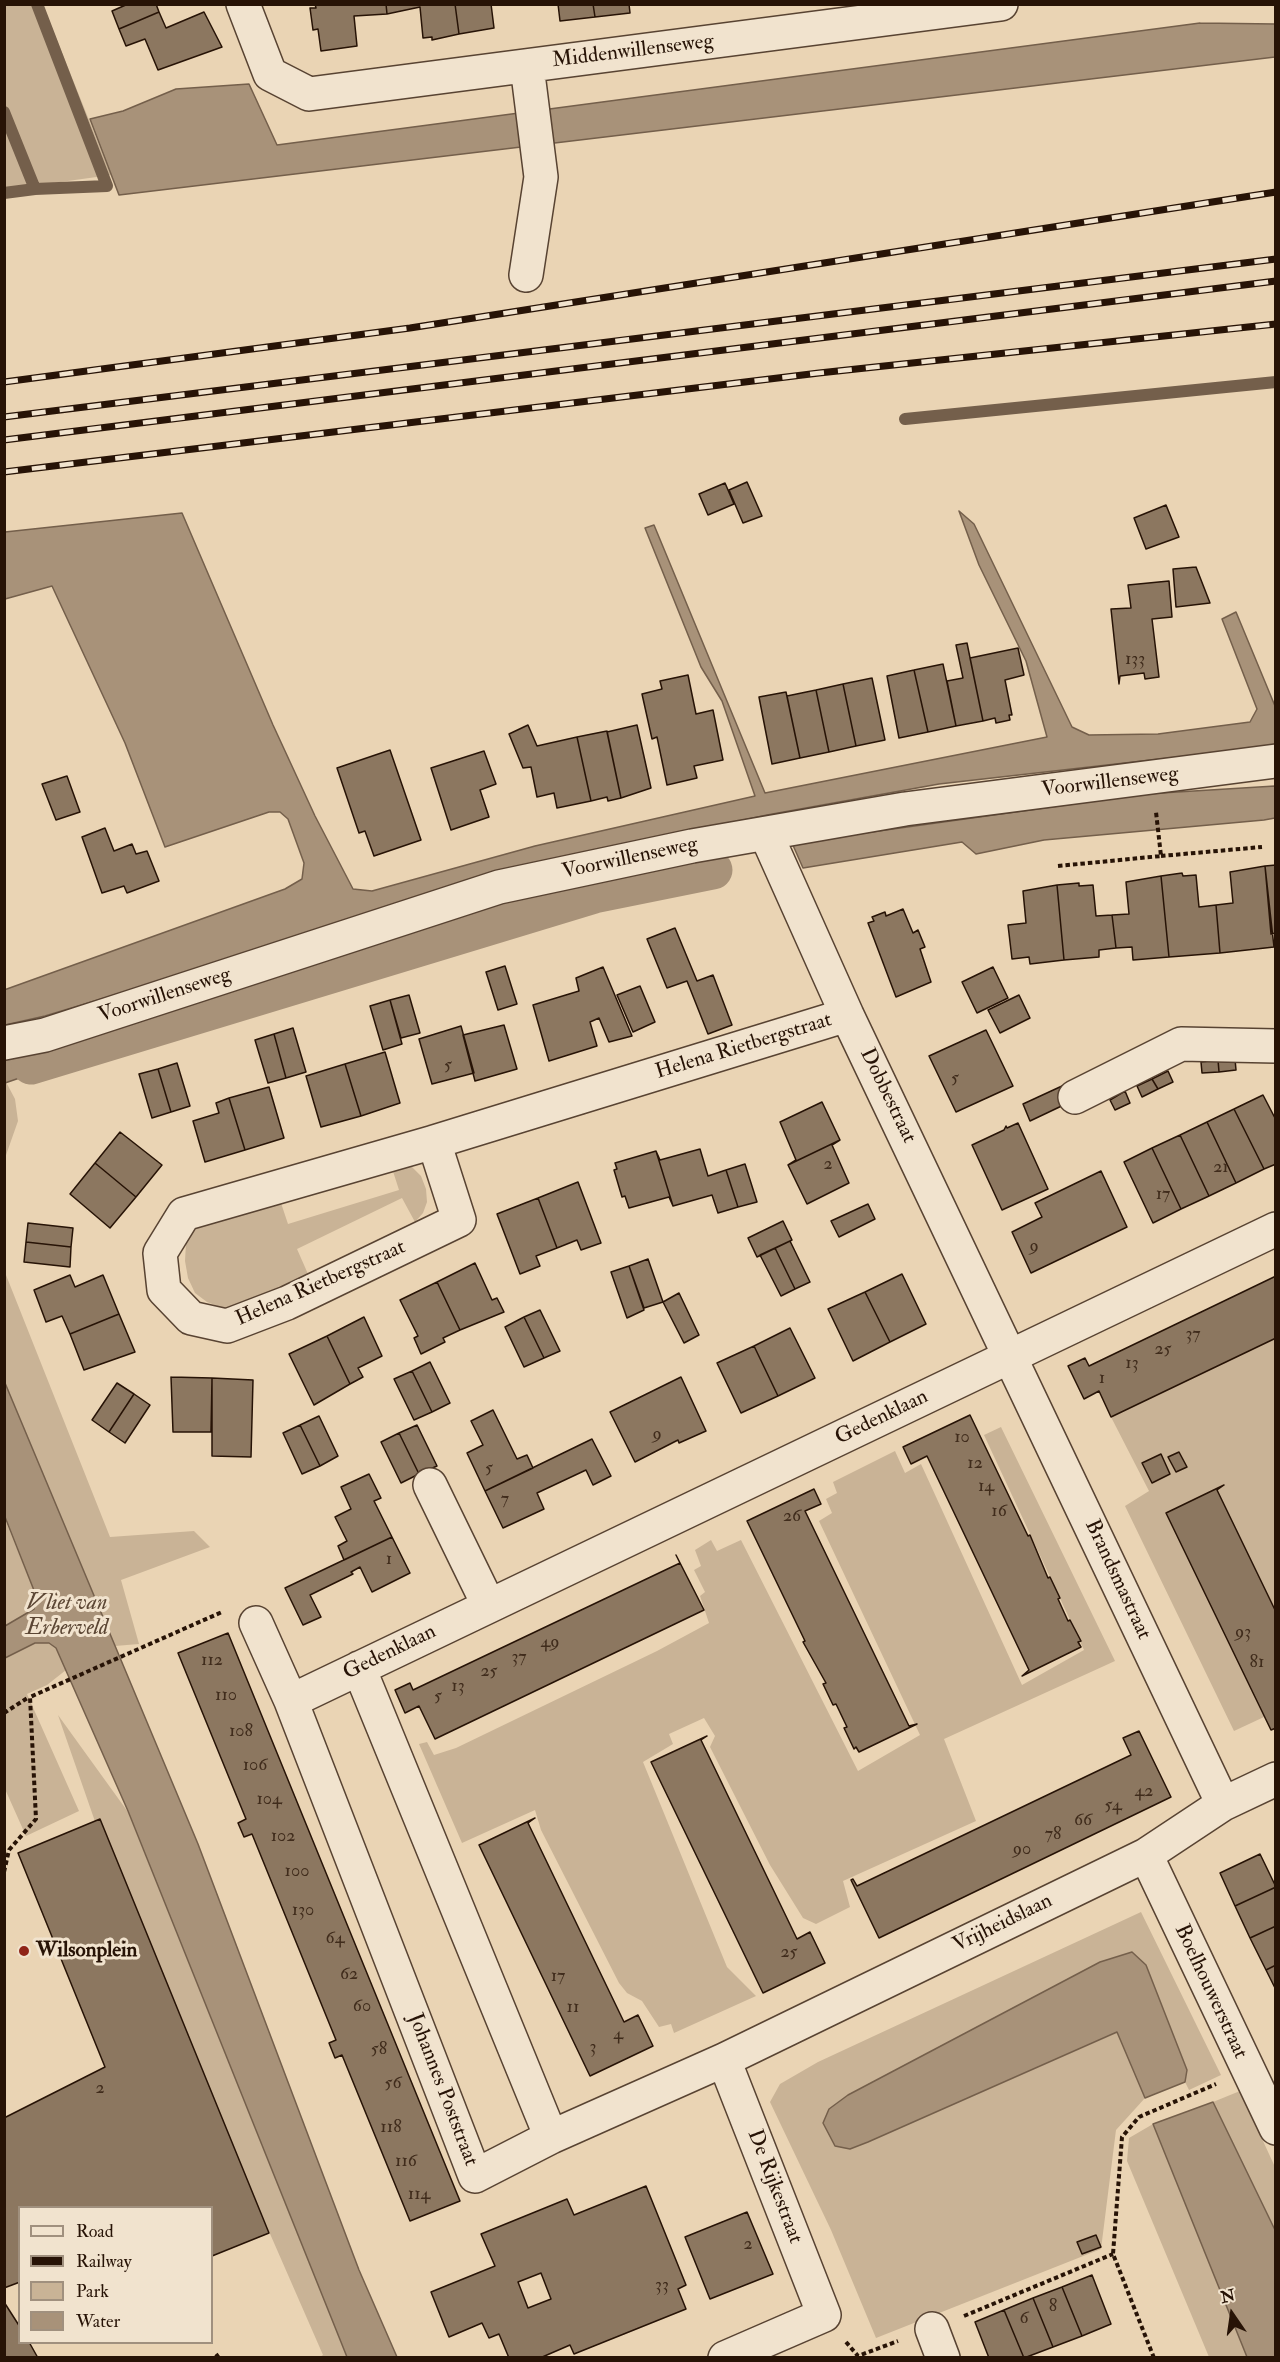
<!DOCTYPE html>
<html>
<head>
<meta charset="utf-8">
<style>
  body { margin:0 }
  #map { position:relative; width:1280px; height:2362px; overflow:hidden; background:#ead4b4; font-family:"IM FELL Double Pica",serif }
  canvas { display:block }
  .frame { position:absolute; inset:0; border:6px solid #271306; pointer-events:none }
  .legend { position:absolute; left:18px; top:2206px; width:195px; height:138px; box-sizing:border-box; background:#f1e3ce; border:2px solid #a0907e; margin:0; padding:8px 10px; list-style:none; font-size:18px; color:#271306 }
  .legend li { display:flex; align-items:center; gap:12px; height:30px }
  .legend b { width:30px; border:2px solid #a0907e }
  .north { position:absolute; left:1202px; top:2284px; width:60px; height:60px; -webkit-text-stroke:4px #f1e3ce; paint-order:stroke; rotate:347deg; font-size:16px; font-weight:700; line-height:24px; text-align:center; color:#271306 }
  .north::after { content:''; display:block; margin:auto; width:21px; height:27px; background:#271306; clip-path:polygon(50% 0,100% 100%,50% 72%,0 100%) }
</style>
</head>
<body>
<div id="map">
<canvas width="1280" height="2362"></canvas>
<div class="frame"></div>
<ul class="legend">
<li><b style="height:8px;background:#f1e3ce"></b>Road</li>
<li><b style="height:8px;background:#271306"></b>Railway</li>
<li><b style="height:16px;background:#c9b396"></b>Park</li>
<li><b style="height:16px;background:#a89279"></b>Water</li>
</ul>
<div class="north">N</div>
</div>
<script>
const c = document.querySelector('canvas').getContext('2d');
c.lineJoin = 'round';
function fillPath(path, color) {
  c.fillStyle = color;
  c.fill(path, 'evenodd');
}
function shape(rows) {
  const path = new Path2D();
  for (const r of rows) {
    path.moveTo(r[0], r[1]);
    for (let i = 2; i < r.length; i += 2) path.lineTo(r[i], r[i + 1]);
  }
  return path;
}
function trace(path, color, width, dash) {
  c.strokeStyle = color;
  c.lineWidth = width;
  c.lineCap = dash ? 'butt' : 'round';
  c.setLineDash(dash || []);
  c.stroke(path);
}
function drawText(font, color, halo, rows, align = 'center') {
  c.font = font + ' "IM FELL Double Pica",serif';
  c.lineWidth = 6;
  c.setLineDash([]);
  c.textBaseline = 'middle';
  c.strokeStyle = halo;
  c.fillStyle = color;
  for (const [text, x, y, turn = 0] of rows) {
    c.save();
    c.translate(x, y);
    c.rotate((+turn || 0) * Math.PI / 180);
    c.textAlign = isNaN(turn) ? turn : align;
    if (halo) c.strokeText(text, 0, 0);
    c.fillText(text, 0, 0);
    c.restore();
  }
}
const green = shape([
  [4,5,43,5,111,175,46,184,48,190,5,195],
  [6,1082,15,1099,18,1121,5,1158],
  [390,1162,412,1167,421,1176,426,1189,427,1202,423,1213,415,1222,402,1198,297,1249,308,1274,236,1308,220,1307,207,1302,195,1293,188,1278,185,1261,186,1243,197,1222,279,1197,288,1224,399,1190],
  [4,1270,110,1537,194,1531,210,1547,121,1580,139,1644,115,1646,5,1383],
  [1275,1338,1275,1728,1271,1730,1264,1717,1234,1731,1125,1506,1149,1491,1111,1417],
  [1001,1427,1115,1661,944,1739,976,1821,843,1881,850,1907,816,1924,803,1918,770,1865,710,1747,715,1736,704,1718,669,1734,673,1744,643,1762,727,1967,756,1996,674,2033,671,2024,659,2027,642,2001,627,1993,619,1983,541,1830,535,1810,462,1843,419,1744,427,1742,434,1755,456,1748,657,1651,709,1623,700,1596,705,1592,694,1570,701,1566,695,1550,711,1540,717,1551,741,1540,858,1771,920,1735,819,1521,832,1513,826,1499,837,1493,833,1482,895,1451,905,1473,921,1464,1022,1685,1084,1650,984,1435],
  [4,1517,37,1598,34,1609,5,1626],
  [35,1643,49,1643,56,1647,66,1670,47,1685,27,1694,79,1811,26,1836,5,1789,4,1658],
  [58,1715,128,1812,347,2357,320,2357,323,2355,115,1879],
  [1141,1912,1221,2075,1189,2090,1185,2082,1187,2070,1146,1965,1132,1952,868,2142,1118,2032,1145,2098,1116,2130,1101,2249,876,2338,831,2230,770,2102,780,2084,818,2062],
  [1240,2091,1275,2167,1275,2230,1213,2102],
  [1153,2124,1247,2357,1209,2357,1127,2161,1129,2138]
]);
const water = shape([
  [1200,23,1275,24,1275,57,119,195,90,119,123,111,176,89,249,84,277,145,1200,23],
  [959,511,974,524,1072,727,1089,735,1158,734,1250,722,1257,709,1222,619,1236,612,1275,706,1275,746,939,784,767,815,536,864,247,955,45,1016,5,1025,4,990,285,889,302,879,304,863,288,819,280,812,269,812,165,847,125,743,52,586,5,599,5,532,182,513,273,725,315,816,353,889,372,891,535,846,755,796,722,701,701,667,645,528,654,525,765,793,1047,737,1026,661,979,565,959,511],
  [1275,786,1275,818,1264,820,1044,840,976,854,962,842,803,868,792,843,1145,794,1275,786],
  [30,1053,31,1074,5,1083,5,1060,30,1053],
  [5,1383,198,1844,359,2270,397,2357,347,2357,128,1811,56,1648,49,1643,35,1643,5,1658,5,1626,34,1609,37,1598,5,1517,5,1383],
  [1132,1952,1146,1965,1187,2070,1185,2082,1145,2098,1117,2032,868,2142,850,2149,835,2146,823,2123,829,2109,848,2095,1100,1962,1132,1952],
  [1213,2102,1275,2230,1275,2357,1247,2357,1153,2124,1213,2102]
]);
const stream = shape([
  [4,112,35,189,107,186,37,4],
  [4,193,35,189],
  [905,419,1276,382]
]);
const canal = shape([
  [31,1065,594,894,713,870]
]);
const building = shape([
  [128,4,156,4,159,12,119,29,112,11,128,4],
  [315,4,386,4,387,14,354,16,357,46,321,51,318,29,313,30,310,8,316,8,315,4],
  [386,4,455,4,459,34,432,40,432,37,423,38,420,7,387,14,386,4],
  [455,4,491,4,494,28,459,34,455,4],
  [558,4,593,4,595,17,560,21,558,4],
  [593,4,629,4,630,13,595,17,593,4],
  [159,12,166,28,204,12,222,47,158,70,145,39,126,46,119,29,159,12],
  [747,482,762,516,743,523,729,490,747,482],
  [725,483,734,504,708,515,699,494,725,483],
  [1166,505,1179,537,1146,549,1134,518,1166,505],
  [1196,567,1210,603,1176,607,1173,569,1196,567],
  [1169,581,1172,617,1152,619,1159,677,1145,679,1144,673,1120,676,1119,684,1111,609,1131,608,1128,585,1169,581],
  [967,643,983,721,956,726,947,681,963,678,956,645,967,643],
  [1018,648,1024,675,1005,680,1012,715,1009,715,1010,720,996,723,995,718,983,721,970,658,1018,648],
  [943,664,956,726,928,732,914,670,943,664],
  [914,670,928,732,899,738,887,676,914,670],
  [688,675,696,714,713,710,723,760,694,766,697,778,667,785,657,737,652,739,642,694,662,689,660,681,688,675],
  [872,678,885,740,856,746,843,684,872,678],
  [843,684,856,746,829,752,816,690,843,684],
  [816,690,829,752,800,758,787,696,816,690],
  [786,692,800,758,772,764,759,697,786,692],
  [528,725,537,746,577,737,591,801,557,808,554,793,537,797,531,767,523,768,509,734,528,725],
  [637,725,651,788,621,798,607,732,637,725],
  [607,731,621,798,608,801,607,797,591,801,577,737,607,731],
  [390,750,421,840,374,856,365,831,359,833,337,768,390,750],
  [484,751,496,784,480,790,489,817,451,830,431,768,484,751],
  [67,776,80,812,56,820,42,784,67,776],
  [105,828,114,851,132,844,136,854,147,851,159,881,127,893,124,886,102,893,82,837,105,828],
  [1276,865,1276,933,1271,934,1265,866,1276,865],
  [1265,866,1274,947,1220,953,1216,905,1233,903,1230,872,1265,866],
  [1182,873,1183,876,1196,875,1199,907,1216,905,1220,953,1169,957,1161,876,1182,873],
  [1161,876,1169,957,1133,960,1132,947,1116,948,1112,915,1129,914,1126,882,1161,876],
  [1079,883,1079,886,1093,885,1096,916,1112,915,1116,948,1099,950,1099,957,1064,960,1057,885,1079,883],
  [1057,885,1064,960,1030,964,1029,957,1012,959,1008,925,1026,923,1023,891,1057,885],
  [903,909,913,933,918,930,925,947,920,949,931,982,896,997,868,923,874,921,872,917,885,912,886,916,903,909],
  [675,928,697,981,713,975,732,1025,708,1034,687,981,667,988,647,939,675,928],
  [505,966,517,1004,498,1010,486,972,505,966],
  [603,967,632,1036,609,1042,599,1018,590,1022,597,1046,549,1061,533,1005,579,991,576,978,603,967],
  [993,967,1008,998,977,1013,962,982,993,967],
  [640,986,655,1022,633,1032,617,995,640,986],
  [409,995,420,1033,401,1038,390,1000,409,995],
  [1019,995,1030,1018,1000,1033,988,1010,1019,995],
  [390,1000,402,1044,383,1050,370,1006,390,1000],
  [504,1025,517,1069,475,1081,463,1035,504,1025],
  [461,1026,474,1073,432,1084,419,1039,461,1026],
  [293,1028,306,1072,286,1078,274,1034,293,1028],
  [986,1030,1013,1086,956,1112,929,1056,986,1030],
  [274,1034,286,1078,268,1083,255,1040,274,1034],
  [385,1052,400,1103,361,1116,345,1064,385,1052],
  [1235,1059,1236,1070,1219,1072,1218,1060,1235,1059],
  [1218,1060,1219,1072,1202,1073,1201,1062,1218,1060],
  [177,1063,190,1106,171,1112,158,1069,177,1063],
  [345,1064,361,1116,321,1127,306,1076,345,1064],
  [158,1069,171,1112,152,1118,139,1074,158,1069],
  [1168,1071,1173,1082,1158,1089,1152,1079,1168,1071],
  [1152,1079,1158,1089,1142,1097,1137,1086,1152,1079],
  [1062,1086,1070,1102,1030,1121,1023,1104,1062,1086],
  [269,1087,284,1138,245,1150,229,1098,269,1087],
  [1125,1091,1130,1103,1115,1110,1110,1100,1125,1091],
  [1263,1095,1276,1120,1276,1164,1264,1169,1234,1109,1263,1095],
  [229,1098,245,1150,205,1162,193,1121,219,1113,216,1103,229,1098],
  [822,1102,840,1140,788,1165,796,1160,780,1122,822,1102],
  [1234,1109,1264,1169,1236,1183,1207,1122,1234,1109],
  [1207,1122,1236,1183,1209,1196,1180,1135,1207,1122],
  [1018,1123,1048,1189,1002,1210,972,1145,1004,1130,1006,1126,1007,1128,1018,1123],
  [120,1132,162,1165,136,1197,95,1163,120,1132],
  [1180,1135,1209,1196,1181,1209,1152,1148,1180,1135],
  [840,1140,832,1145,849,1183,807,1204,788,1165,840,1140],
  [1152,1148,1181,1209,1153,1223,1124,1162,1152,1148],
  [700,1149,708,1176,726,1170,738,1207,718,1213,712,1195,673,1206,656,1151,660,1160,700,1149],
  [656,1151,673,1206,669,1197,629,1208,625,1196,622,1197,614,1170,617,1169,615,1163,656,1151],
  [95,1163,136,1197,110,1228,70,1194,95,1163],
  [745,1164,757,1202,738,1207,726,1170,745,1164],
  [1101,1171,1127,1227,1031,1273,1012,1232,1042,1217,1035,1203,1101,1171],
  [578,1182,601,1243,581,1250,577,1240,557,1248,538,1198,578,1182],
  [538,1198,557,1248,536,1256,540,1266,520,1274,497,1214,538,1198],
  [868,1204,875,1219,839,1237,831,1221,868,1204],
  [783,1221,792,1240,757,1257,748,1238,783,1221],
  [28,1223,73,1228,71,1247,26,1242,28,1223],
  [790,1241,810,1282,795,1289,775,1248,790,1241],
  [26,1242,71,1247,70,1267,24,1262,26,1242],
  [775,1248,795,1289,781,1296,760,1255,775,1248],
  [648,1259,663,1302,644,1308,629,1266,648,1259],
  [475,1263,492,1300,497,1298,504,1312,460,1330,437,1282,475,1263],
  [629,1266,644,1310,627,1318,611,1272,629,1266],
  [902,1274,926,1324,890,1342,865,1292,902,1274],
  [70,1275,75,1287,103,1275,119,1314,70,1334,62,1316,46,1322,34,1290,70,1275],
  [1276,1276,1276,1338,1111,1417,1099,1391,1084,1399,1068,1366,1085,1358,1089,1366,1276,1276],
  [437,1282,460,1330,443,1338,445,1342,421,1354,414,1338,418,1336,400,1300,437,1282],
  [865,1292,890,1342,853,1361,828,1309,865,1292],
  [679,1293,699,1335,684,1343,663,1302,679,1293],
  [540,1310,560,1351,544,1358,524,1317,540,1310],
  [119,1314,135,1352,84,1370,70,1334,119,1314],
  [364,1317,382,1356,358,1368,363,1377,350,1384,327,1336,364,1317],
  [524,1317,544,1358,524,1367,505,1327,524,1317],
  [790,1328,815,1378,778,1396,754,1346,790,1328],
  [327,1336,350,1384,314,1405,289,1354,327,1336],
  [754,1346,778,1396,741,1413,717,1363,754,1346],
  [430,1362,450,1403,432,1412,412,1371,430,1362],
  [412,1371,432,1412,414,1420,394,1379,412,1371],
  [171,1377,212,1378,211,1432,173,1432,171,1377],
  [681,1377,706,1431,679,1443,678,1440,635,1462,610,1412,681,1377],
  [212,1378,253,1380,251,1457,212,1456,212,1378],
  [117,1383,134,1394,109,1432,92,1420,117,1383],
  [134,1394,150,1405,125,1443,109,1432,134,1394],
  [493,1410,517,1459,527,1455,533,1468,485,1491,467,1453,483,1445,471,1421,493,1410],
  [970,1415,1028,1536,1030,1535,1048,1578,1050,1577,1060,1598,1058,1599,1068,1621,1070,1620,1081,1641,1078,1642,1081,1647,1022,1676,1029,1670,927,1456,911,1464,903,1447,970,1415],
  [319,1416,338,1456,320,1466,300,1425,319,1416],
  [300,1425,320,1466,302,1474,283,1433,300,1425],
  [417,1425,437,1466,419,1474,399,1433,417,1425],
  [399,1433,419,1474,401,1483,381,1442,399,1433],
  [592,1439,611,1476,593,1485,586,1470,537,1493,544,1509,503,1528,485,1491,592,1439],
  [1179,1452,1187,1467,1176,1472,1168,1457,1179,1452],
  [1161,1454,1170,1474,1152,1483,1142,1463,1161,1454],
  [369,1474,381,1498,374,1501,392,1537,344,1560,338,1546,347,1541,335,1517,351,1509,341,1487,369,1474],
  [1224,1485,1217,1490,1276,1612,1276,1728,1271,1730,1166,1513,1224,1485],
  [814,1489,821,1504,805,1511,909,1726,917,1724,859,1752,856,1747,854,1749,844,1728,847,1727,836,1704,833,1705,823,1684,826,1683,803,1642,805,1641,747,1521,814,1489],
  [392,1537,410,1573,372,1592,360,1567,351,1572,353,1574,310,1595,321,1617,303,1625,285,1588,392,1537],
  [676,1555,704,1610,435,1739,419,1706,405,1713,395,1690,410,1683,413,1690,680,1563,676,1555],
  [228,1633,460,2201,410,2221,342,2055,335,2058,329,2043,336,2040,252,1834,244,1837,238,1823,246,1819,178,1653,228,1633],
  [1139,1731,1171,1797,879,1938,851,1880,853,1879,857,1886,1131,1755,1123,1738,1139,1731],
  [707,1736,701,1740,797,1939,810,1932,825,1963,763,1993,651,1762,707,1736],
  [535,1818,528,1823,624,2022,638,2015,653,2046,590,2076,479,1845,535,1818],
  [100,1819,269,2233,212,2256,212,2208,20,2208,20,2282,4,2288,4,2118,105,2067,18,1853,100,1819],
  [1260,1854,1276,1887,1235,1906,1220,1873,1260,1854],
  [1276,1887,1276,1926,1250,1938,1235,1906,1276,1887],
  [1276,1926,1276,1965,1266,1970,1250,1938,1276,1926],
  [1276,1965,1276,1990,1266,1970,1276,1965],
  [646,2186,686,2285,678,2289,686,2309,574,2354,570,2345,540,2358,509,2358,499,2334,489,2338,482,2323,449,2337,431,2292,495,2266,481,2234,567,2199,574,2215,646,2186],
  [541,2273,551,2299,528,2308,518,2282,541,2273],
  [747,2212,773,2274,710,2299,685,2237,747,2212],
  [1096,2235,1101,2247,1082,2254,1077,2242,1096,2235],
  [1092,2275,1111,2324,1082,2336,1062,2287,1092,2275],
  [1062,2287,1082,2336,1053,2347,1033,2298,1062,2287],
  [1033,2298,1053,2347,1024,2358,1004,2310,1033,2298],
  [4,2302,20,2327,20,2342,29,2342,38,2358,4,2358,4,2302],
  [1004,2310,1024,2358,989,2358,975,2322,1004,2310]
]);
const path = shape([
  [1161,856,1262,847],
  [1058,866,1161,856,1156,812],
  [4,1713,29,1697],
  [4,1872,9,1850,36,1819,30,1697,222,1612],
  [964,2316,1113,2254],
  [846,2342,858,2356,898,2341],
  [216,2354,219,2358],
  [1154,2358,1113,2254,1122,2137,1139,2117,1216,2084]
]);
const minor = shape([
  [243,4,270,74,309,94,1001,4],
  [526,275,541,177,527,66],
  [766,834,847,1015,1223,1804],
  [4,1043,45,1035,499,887,692,846,905,809,1276,761],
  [1075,1097,1181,1044,1276,1046],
  [434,1142,184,1214,160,1253,164,1290,191,1318,227,1326,287,1303,459,1220,434,1142,847,1015],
  [430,1485,489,1606],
  [256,1623,291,1701,475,2176,551,2137,359,1668],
  [291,1701,1276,1229],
  [1146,1855,1276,2128],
  [724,2060,824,2315,725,2358],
  [551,2137,724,2060,1146,1855,1223,1804,1276,1779],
  [932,2329,943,2358]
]);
const rail = shape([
  [4,382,410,328,1276,192],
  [4,417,1276,259],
  [4,440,1276,281],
  [4,472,819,373,1276,324]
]);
const markers = [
  [24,1951,6,"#8f2418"]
];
const numberNames = [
  ["133",1135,660],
  ["5",448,1066],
  ["5",955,1079],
  ["2",828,1165],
  ["21",1221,1168],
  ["17",1163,1195],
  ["9",1034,1247],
  ["37",1193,1335],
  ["25",1163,1350],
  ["13",1132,1364],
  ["1",1102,1379],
  ["9",657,1435],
  ["10",962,1438],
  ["12",975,1464],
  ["5",489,1469],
  ["14",986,1487],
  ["7",505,1500],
  ["16",999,1512],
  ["26",792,1517],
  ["1",389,1560],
  ["93",1243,1633],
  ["49",550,1643],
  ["37",519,1658],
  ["112",212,1661],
  ["81",1257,1663],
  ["25",489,1672],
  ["13",458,1687],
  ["110",226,1696],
  ["5",438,1697],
  ["108",241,1732],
  ["106",255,1766],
  ["42",1144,1792],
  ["104",269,1800],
  ["54",1113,1806],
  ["66",1083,1821],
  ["78",1053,1835],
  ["102",283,1837],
  ["90",1022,1850],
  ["100",297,1872],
  ["130",303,1911],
  ["64",335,1939],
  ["25",789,1953],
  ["62",349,1975],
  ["17",558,1977],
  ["60",362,2007],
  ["11",573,2008],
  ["4",618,2035],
  ["3",593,2048],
  ["58",379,2050],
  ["56",393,2084],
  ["2",100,2089],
  ["118",391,2128],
  ["116",406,2162],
  ["114",419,2195],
  ["2",748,2245],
  ["33",662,2286],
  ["8",1053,2307],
  ["6",1024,2319]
];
const streetNames = [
  ["Middenwillenseweg",633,52,-7],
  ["Voorwillenseweg",1110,783,-7],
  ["Voorwillenseweg",630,859,-12],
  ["Voorwillenseweg",165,996,-18],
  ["Helena Rietbergstraat",744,1047,-17],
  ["Dobbestraat",887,1096,64],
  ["Helena Rietbergstraat",321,1284,-24],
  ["Gedenklaan",882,1418,-26],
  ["Brandsmastraat",1117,1580,65],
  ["Gedenklaan",390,1653,-26],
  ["Vrijheidslaan",1003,1924,-26],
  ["Boelhouwerstraat",1210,1992,65],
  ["Johannes Poststraat",442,2090,69],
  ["De Rijkestraat",774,2187,69]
];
const poiNames = [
  ["Wilsonplein",36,1951]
];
const waterNames = [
  ["Vliet van",67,1604],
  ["Erberveld",67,1629]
];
fillPath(green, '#c9b396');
fillPath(water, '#a89279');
trace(water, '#745f4b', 1.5);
trace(stream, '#745f4b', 12);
trace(canal, '#a89279', 39);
fillPath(building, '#8c7760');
trace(building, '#271306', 1.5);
trace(minor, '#584332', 36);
trace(path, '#271306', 4, [4.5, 3]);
trace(minor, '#f1e3ce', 33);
trace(rail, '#271306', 7);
trace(rail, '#f1e3ce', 4.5, [14]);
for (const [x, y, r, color] of markers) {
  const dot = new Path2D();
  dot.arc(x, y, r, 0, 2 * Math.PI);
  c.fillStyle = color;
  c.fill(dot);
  trace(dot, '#f1e3ce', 2);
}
drawText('18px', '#402c1c', null, numberNames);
drawText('21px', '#271306', '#f1e3ce', streetNames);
drawText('bold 21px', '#271306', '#f1e3ce', poiNames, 'left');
drawText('italic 22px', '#5b4634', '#f1e3ce', waterNames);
</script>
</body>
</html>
